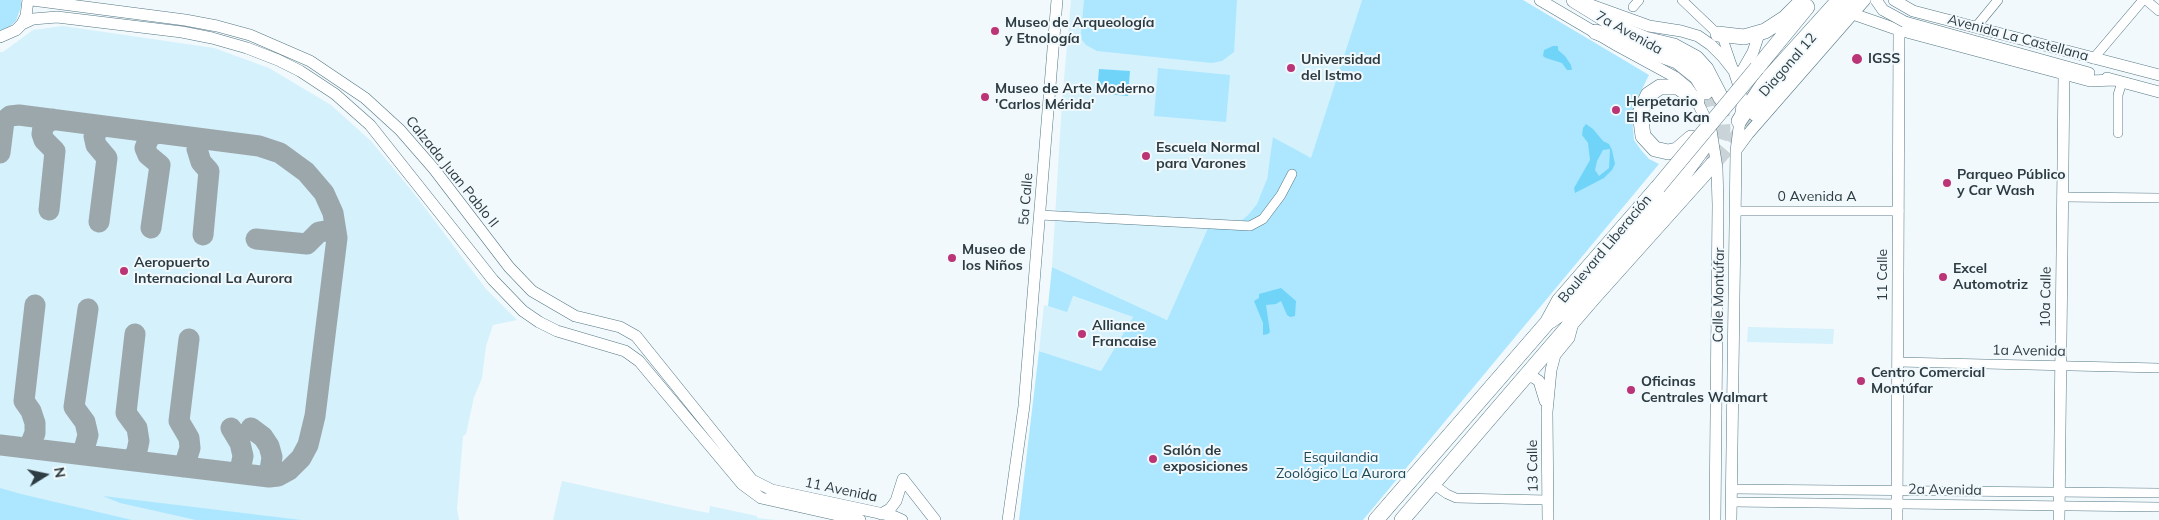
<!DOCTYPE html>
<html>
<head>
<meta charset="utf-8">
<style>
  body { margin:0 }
  #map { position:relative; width:2159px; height:520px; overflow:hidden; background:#f1f9fc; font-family:Mulish,sans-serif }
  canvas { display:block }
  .north { position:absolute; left:20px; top:450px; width:50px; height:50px; -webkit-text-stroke:4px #f1f9fc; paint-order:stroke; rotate:80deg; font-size:14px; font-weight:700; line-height:20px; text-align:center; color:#2d3c43 }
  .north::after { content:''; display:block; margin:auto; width:18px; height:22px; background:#2d3c43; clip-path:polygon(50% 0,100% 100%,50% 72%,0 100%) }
</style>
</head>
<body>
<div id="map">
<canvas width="2159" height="520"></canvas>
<div class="north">N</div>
</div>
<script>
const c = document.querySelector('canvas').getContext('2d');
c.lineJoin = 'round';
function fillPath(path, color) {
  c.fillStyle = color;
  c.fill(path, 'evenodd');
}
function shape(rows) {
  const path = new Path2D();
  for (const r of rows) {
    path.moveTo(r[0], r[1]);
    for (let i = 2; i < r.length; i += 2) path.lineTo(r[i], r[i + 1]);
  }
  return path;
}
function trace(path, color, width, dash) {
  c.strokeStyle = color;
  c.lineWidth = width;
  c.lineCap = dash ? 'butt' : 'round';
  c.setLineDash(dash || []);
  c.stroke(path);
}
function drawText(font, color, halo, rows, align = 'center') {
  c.font = font + ' Mulish,sans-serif';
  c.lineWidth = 4;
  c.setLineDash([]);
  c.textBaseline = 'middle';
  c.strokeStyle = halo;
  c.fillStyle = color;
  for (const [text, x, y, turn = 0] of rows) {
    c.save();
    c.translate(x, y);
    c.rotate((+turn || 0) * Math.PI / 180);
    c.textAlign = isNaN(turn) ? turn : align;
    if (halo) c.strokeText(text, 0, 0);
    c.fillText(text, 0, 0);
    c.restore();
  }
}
const built = shape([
  [1071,0,1362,0,1311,159,1274,137,1265,188,1257,204,1248,215,1237,224,1208,228,1167,320,1052,267,1062,102],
  [63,26,214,48,269,68,331,105,371,141,416,196,486,289,517,320,493,325,486,346,482,378,474,397,466,434,463,436,457,509,459,520,0,520,0,52,3,52,33,30],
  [1072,296,1133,317,1101,371,1039,351,1044,305,1067,311],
  [1748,327,1834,329,1833,344,1747,342],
  [562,481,688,509,709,513,710,506,757,516,757,518,776,520,553,520]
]);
const green = shape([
  [0,0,21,0,22,4,16,21,9,27,0,31],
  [1084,0,1237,0,1234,52,1222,61,1212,63,1097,51,1086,45,1082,40,1081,33],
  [1362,0,1523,0,1649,75,1634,105,1632,116,1633,129,1634,140,1641,150,1649,159,1659,164,1363,520,1019,520,1039,351,1101,371,1133,317,1073,296,1067,312,1048,306,1052,267,1167,320,1208,228,1237,224,1248,215,1257,204,1267,179,1273,137,1311,158],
  [1158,68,1230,75,1226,122,1154,116],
  [0,488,21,494,132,520,0,520],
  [103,496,301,520,196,520,120,503]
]);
const water = shape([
  [1553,46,1558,46,1558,50,1565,56,1571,65,1572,70,1567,70,1562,63,1546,58,1543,56,1544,50],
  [1099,69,1130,71,1128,96,1097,93],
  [1586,124,1593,129,1603,141,1609,144,1612,150,1615,164,1612,170,1604,178,1575,193,1574,188,1590,160,1588,143,1582,135,1583,128],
  [1610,149,1609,168,1599,176,1595,170,1597,161,1603,150],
  [1281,288,1296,301,1295,316,1290,317,1287,315,1281,301,1276,304,1266,305,1270,332,1268,334,1263,335,1263,323,1254,301,1259,298,1259,294]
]);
const taxiway = shape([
  [0,153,4,121,10,116,19,115,259,146,280,153,306,172,324,193,333,213,337,238,315,416,308,445,301,458,289,470,278,476,269,477,0,445],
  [49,210,55,151,44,140,42,134,43,126,53,119],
  [99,222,107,158,96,145,94,136,98,130,104,126],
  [151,228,160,165,148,155,145,148,149,137,158,133],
  [203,235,209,171,201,162,197,149,199,143,205,139],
  [256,239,307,244,319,232,325,231,331,232,337,238],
  [231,428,240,443,243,456,241,466,237,473],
  [251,428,263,437,269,446,272,457,269,477],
  [29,448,35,433,35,423,31,411,24,401,35,305],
  [81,454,85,446,88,435,85,422,74,407,88,309],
  [132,460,137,451,139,441,137,428,126,413,135,334],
  [184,467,190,448,189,438,179,421,189,339]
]);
const highwayTunnel = shape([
  [1706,92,1710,112,1710,133],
  [1713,161,1723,129,1721,101],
  [1716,161,1756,114]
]);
const street = shape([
  [1682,0,1723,39,1733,68],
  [2146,0,2159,11],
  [1633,7,1639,0],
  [1975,28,1998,0],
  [2093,59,2143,0],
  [2118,133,2118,95,2122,82],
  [2062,197,2159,198],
  [1735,211,1899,211],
  [1040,215,1250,226,1263,219,1281,195,1292,174],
  [1898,362,2159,368],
  [1433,484,1447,494,1456,498,1548,500],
  [1731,489,2159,493],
  [1731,502,2159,507]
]);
const secondary = shape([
  [32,0,185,20,217,26,250,35,310,61,365,98,400,130,434,169,509,267,532,291,575,316,620,327,636,336,752,480,772,490,893,516,902,520],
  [1540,0,1618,46,1675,77,1687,87,1697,101,1711,130,1717,168,1718,205,1715,520],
  [1894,0,1913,11,2159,75],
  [1591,5,1649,26,1681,31,1698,36,1711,45,1723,57,1734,71,1741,92,1742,105,1736,151,1731,520],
  [1853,14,1899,30,2064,74,2090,81,2114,80],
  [1905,22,2089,73],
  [22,24,33,19,57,17,182,32,212,38,247,48,278,60,300,71,335,94,370,125,493,280,523,311,539,322,557,331,625,351,639,361,742,484,761,498,860,520],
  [0,37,16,30,22,24,26,16,28,0],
  [2107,78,2159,92],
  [1737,80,1753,52,1759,34],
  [1737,149,1748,134,1865,0],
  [1525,377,1533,377,1539,381,1545,401],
  [903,479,935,520],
  [881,514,890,509,896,501,903,479],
  [1008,520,1024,406,1057,0],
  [1548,520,1547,412,1551,370,1555,355,1569,338,1573,323],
  [1897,520,1899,30],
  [2059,520,2064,74]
]);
const highway = shape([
  [1574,0,1621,29,1645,39,1674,46,1696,58,1706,69,1721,98],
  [1596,32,1677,61,1697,77,1706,92],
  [1718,34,1744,37,1765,31,1785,18,1803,0],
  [1757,68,1807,7],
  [1756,114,1851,0],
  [1739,121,1764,83,1839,0],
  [1691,138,1677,150,1668,152,1655,149,1643,136,1640,113,1648,95,1660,87,1678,87,1697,101],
  [1550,321,1567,309,1660,207,1706,144],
  [1376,520,1547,323,1559,301,1658,187],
  [1402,520,1592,299,1713,164]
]);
const secondaryBridge = shape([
  [1876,0,1883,10,1905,22]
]);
const highwayBridge = shape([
  [1658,187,1757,68]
]);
const markers = [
  [995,31,5,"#ba3476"],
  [1857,59,6,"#ba3476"],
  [1291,68,5,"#ba3476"],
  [985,97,5,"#ba3476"],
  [1616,110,5,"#ba3476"],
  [1146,156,5,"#ba3476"],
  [1947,183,5,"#ba3476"],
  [952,258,5,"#ba3476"],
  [124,271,5,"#ba3476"],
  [1943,277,5,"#ba3476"],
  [1082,334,5,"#ba3476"],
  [1861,381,5,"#ba3476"],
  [1631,390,5,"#ba3476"],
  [1153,459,5,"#ba3476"]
];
const poiNames = [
  ["Museo de Arqueología",1005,23],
  ["y Etnología",1005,39],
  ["IGSS",1868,59],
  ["Universidad",1301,60],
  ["del Istmo",1301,76],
  ["Museo de Arte Moderno",995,89],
  ["'Carlos Mérida'",995,105],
  ["Herpetario",1626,102],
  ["El Reino Kan",1626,118],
  ["Escuela Normal",1156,148],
  ["para Varones",1156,164],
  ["Parqueo Público",1957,175],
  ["y Car Wash",1957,191],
  ["Museo de",962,250],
  ["los Niños",962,266],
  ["Aeropuerto",134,263],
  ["Internacional La Aurora",134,279],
  ["Excel",1953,269],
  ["Automotriz",1953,285],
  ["Alliance",1092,326],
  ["Francaise",1092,342],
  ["Centro Comercial",1871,373],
  ["Montúfar",1871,389],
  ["Oficinas",1641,382],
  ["Centrales Walmart",1641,398],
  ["Salón de",1163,451],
  ["exposiciones",1163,467]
];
const streetNames = [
  ["7a Avenida",1629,33,29],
  ["Avenida La Castellana",2018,38,15],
  ["Diagonal 12",1788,65,-49],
  ["Calzada Juan Pablo II",452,172,51],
  ["0 Avenida A",1817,197],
  ["5a Calle",1026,199,-85],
  ["Boulevard Liberación",1605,249,-50],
  ["11 Calle",1883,275,-90],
  ["Calle Montúfar",1719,295,-89],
  ["10a Calle",2046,297,-89],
  ["1a Avenida",2029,351,1],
  ["13 Calle",1533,466,-91],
  ["11 Avenida",841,490,12],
  ["2a Avenida",1945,490,1]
];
const parkNames = [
  ["Esquilandia",1341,458],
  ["Zoológico La Aurora",1341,474]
];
fillPath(built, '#d5f1fc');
fillPath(green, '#ace7ff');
fillPath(water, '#70d4f9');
trace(taxiway, '#9ca7ac', 21);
trace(highwayTunnel, '#cad3d7', 15, [15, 8]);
trace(street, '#547785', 10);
trace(secondary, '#547785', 12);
trace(highway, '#547785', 16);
trace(street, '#fff', 9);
trace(secondary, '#fff', 11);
trace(highway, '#fff', 15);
trace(secondaryBridge, '#547785', 12, []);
trace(highwayBridge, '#547785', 16, []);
trace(secondaryBridge, '#fff', 11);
trace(highwayBridge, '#fff', 15);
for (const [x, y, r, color] of markers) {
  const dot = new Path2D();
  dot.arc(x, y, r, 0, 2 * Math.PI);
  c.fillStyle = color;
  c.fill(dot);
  trace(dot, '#f1f9fc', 2);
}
drawText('bold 14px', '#2d3c43', '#f1f9fc', poiNames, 'left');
drawText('14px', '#2d3c43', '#f1f9fc', streetNames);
drawText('14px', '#1b4757', '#f1f9fc', parkNames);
</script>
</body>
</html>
